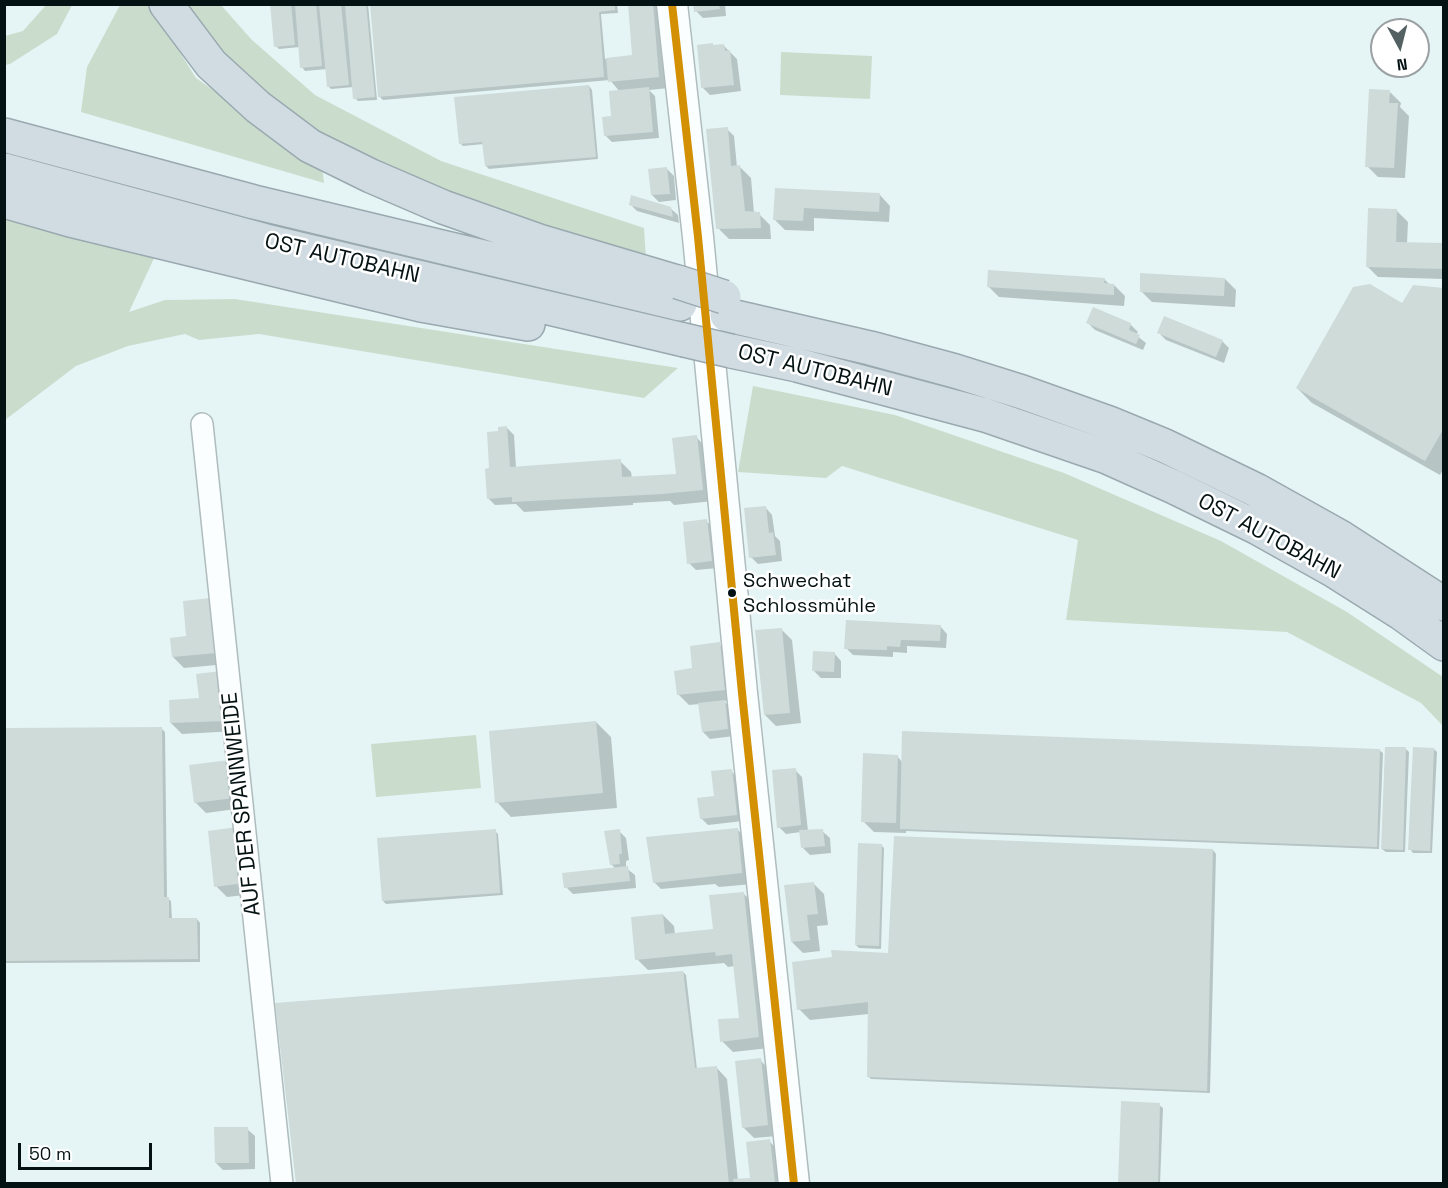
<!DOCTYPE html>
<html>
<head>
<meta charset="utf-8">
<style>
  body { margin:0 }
  #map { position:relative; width:1448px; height:1188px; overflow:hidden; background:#e5f5f6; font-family:"Space Grotesk",sans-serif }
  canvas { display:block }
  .frame { position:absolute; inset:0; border:6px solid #051213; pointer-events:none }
  .north { position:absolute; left:1370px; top:18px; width:60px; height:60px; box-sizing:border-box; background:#fff; border:2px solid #9ba0a1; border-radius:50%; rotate:173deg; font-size:16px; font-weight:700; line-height:24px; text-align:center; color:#051213 }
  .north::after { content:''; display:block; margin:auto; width:21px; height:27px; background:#536162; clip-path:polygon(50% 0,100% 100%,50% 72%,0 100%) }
  .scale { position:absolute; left:18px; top:1143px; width:134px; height:27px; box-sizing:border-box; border:3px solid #051213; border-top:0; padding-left:8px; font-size:18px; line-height:21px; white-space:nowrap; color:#051213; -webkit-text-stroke:4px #fff; paint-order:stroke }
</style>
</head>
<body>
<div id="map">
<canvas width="1448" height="1188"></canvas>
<div class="frame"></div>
<div class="north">N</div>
<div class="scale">50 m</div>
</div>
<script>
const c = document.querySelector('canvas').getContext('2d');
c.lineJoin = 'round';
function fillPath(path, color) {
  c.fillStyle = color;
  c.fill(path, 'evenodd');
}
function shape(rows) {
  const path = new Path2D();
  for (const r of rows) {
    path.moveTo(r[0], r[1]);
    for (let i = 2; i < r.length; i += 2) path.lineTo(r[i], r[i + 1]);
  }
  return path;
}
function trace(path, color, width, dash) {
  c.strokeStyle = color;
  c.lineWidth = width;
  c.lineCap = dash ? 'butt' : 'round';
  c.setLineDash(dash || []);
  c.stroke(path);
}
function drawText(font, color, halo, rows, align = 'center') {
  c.font = font + ' "Space Grotesk",sans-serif';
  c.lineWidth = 5;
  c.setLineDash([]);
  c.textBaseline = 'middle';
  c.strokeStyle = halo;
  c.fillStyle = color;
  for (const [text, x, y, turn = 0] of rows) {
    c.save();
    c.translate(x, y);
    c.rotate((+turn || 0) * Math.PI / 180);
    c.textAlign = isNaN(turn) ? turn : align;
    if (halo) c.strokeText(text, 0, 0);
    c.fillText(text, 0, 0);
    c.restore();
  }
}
const green = shape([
  [47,4,72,5,57,34,10,64,5,65,5,36,23,31],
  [120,5,150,5,196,78,322,166,324,183,81,112,87,67],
  [184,5,221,5,252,40,315,95,441,161,644,228,646,260,481,211,368,164,298,121,249,80,196,22],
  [781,52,872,56,870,99,780,95],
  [5,212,157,252,129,312,165,300,235,299,678,368,644,398,259,334,199,340,185,334,128,346,76,366,5,420],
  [753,386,895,415,1064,473,1221,541,1347,612,1443,677,1443,726,1421,703,1287,632,1066,620,1078,540,842,466,826,478,738,472],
  [476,735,481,788,376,797,371,744]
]);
const shadow = shape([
  [272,4,368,4,377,100,358,101,355,98,354,87,331,89,328,86,327,69,305,71,302,67,300,47,279,49,276,46],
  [372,4,617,4,618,13,601,14,605,59,634,57,629,4,658,4,669,88,649,90,655,96,659,138,612,142,605,135,620,92,610,80,383,100,380,97],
  [695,4,725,4,726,16,703,18,696,11],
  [723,45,737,59,741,91,710,95,703,88],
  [589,86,592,90,598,159,489,169,486,166,484,144,463,146,460,143],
  [1390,92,1401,103,1400,107,1409,116,1405,178,1378,177,1367,166],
  [727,129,734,136,737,167,740,167,751,178,754,213,759,214,770,225,771,239,729,239,718,228],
  [667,169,674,176,676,200,659,202,652,195],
  [776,190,879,194,890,206,889,222,814,218,814,231,785,230,774,219],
  [630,204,670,208,678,215,679,223,637,211],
  [1397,211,1408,222,1407,244,1443,245,1444,279,1378,277,1367,266],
  [1104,279,1110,285,1114,285,1125,296,1124,306,999,297,988,286],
  [1225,279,1236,290,1235,307,1152,302,1141,291],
  [1444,290,1444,468,1440,475,1312,403,1297,388,1402,305],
  [1093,309,1131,325,1138,332,1136,335,1146,343,1143,350,1095,330,1088,323],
  [1159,333,1222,341,1229,348,1224,363,1166,340],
  [507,428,514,435,516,468,620,461,631,472,632,478,678,475,696,437,707,448,714,501,674,505,670,501,633,503,633,505,524,512,516,504,495,505,488,498,491,470,500,432],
  [765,507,772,515,775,536,780,541,782,561,758,564,751,557],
  [706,521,714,528,718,568,696,570,689,563],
  [185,602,227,664,184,668,173,657,188,638],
  [940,626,947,634,946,648,907,646,907,653,893,652,893,657,853,655,846,648],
  [781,629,792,640,801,723,776,726,765,715],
  [719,644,730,655,735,700,724,701,731,709,734,736,710,739,703,732,700,704,689,705,678,694,694,670],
  [834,653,841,661,841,678,821,678,814,671],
  [201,700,236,731,182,734,171,723],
  [596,722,611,737,617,808,511,817,497,802],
  [162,729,165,732,167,898,171,901,172,920,197,919,200,923,200,962,4,963,4,730],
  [1406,749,1409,752,1405,852,1386,852,1382,849],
  [1434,749,1437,752,1432,853,1413,853,1410,849],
  [1379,750,1383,753,1379,849,906,831,906,833,874,832,863,821,897,756,902,762],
  [191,766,244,808,206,813,195,802],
  [795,770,802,777,808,831,822,831,830,838,831,853,810,855,803,848,801,832,786,834,779,827],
  [731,771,738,778,743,821,708,825,701,818],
  [236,829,254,894,227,897,216,886],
  [737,829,748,840,753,884,719,887,715,884,661,889,654,882],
  [495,831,498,834,503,895,386,904,383,901],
  [619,831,626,838,629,860,626,861,626,868,635,875,636,888,573,894,566,887,616,869,611,864],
  [881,845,884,848,881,949,859,948,856,945],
  [1213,850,1216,854,1210,1093,871,1079,868,1076,869,1014,810,1020,799,1009,890,954],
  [813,883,824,894,828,925,817,926,820,951,803,953,792,942],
  [743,893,754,904,769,1048,733,1052,722,1041,740,1019,735,966,728,967,724,963,648,970,637,959,663,915,674,926,675,935,714,931],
  [683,972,686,975,697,1069,716,1067,727,1079,738,1180,752,1179,769,1141,780,1152,784,1184,705,1184],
  [760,1060,771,1071,778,1136,754,1138,743,1127],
  [1159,1105,1163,1108,1160,1184,1119,1184],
  [247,1129,255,1136,255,1169,223,1170,216,1163]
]);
const building = shape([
  [270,4,291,4,295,45,274,47],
  [295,4,316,4,322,66,300,68],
  [319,4,341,4,349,85,327,87],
  [345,4,366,4,375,97,353,99],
  [370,4,615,4,615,10,599,12,604,77,378,97],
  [628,4,653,4,659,77,608,82,606,58,632,55],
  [693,4,719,4,720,9,694,12],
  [713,43,713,45,724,44,725,51,730,50,734,85,701,88,697,45],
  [589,85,596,157,485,166,482,142,459,144,454,97],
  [649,87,653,132,604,136,602,117,611,116,609,91],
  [1369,89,1390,90,1389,103,1398,103,1394,168,1365,167],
  [728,127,731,166,740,165,745,211,760,212,761,228,716,229,706,129],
  [667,167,670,194,651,195,648,169],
  [775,188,880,193,879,212,804,208,803,221,773,220],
  [631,195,671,207,673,217,629,205],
  [1368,208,1397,209,1396,242,1444,243,1443,269,1366,267],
  [988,270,1105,278,1104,283,1114,284,1114,295,987,287],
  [1140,273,1225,278,1224,296,1140,292],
  [1370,284,1402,303,1413,285,1444,288,1444,428,1425,461,1296,388,1353,287],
  [1093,307,1131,323,1129,330,1140,335,1136,344,1086,323],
  [1164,316,1223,340,1216,357,1157,333],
  [507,426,510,467,621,459,622,477,676,474,672,438,697,435,703,490,662,494,512,502,512,497,487,499,485,469,489,468,487,432,498,431,498,427],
  [766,506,769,533,773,532,776,555,749,558,744,508],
  [707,519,712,561,687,564,683,522],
  [211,598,216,653,172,657,170,638,186,636,183,601],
  [846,620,941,625,940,641,901,640,900,647,887,646,887,650,844,649],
  [782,628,790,713,764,715,755,630],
  [720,642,725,690,677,695,674,671,692,668,690,646],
  [813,651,835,652,834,672,812,671],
  [221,671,226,721,170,723,169,700,199,698,196,674],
  [725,700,728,729,702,732,698,703],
  [596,721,603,793,495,803,489,731],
  [162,727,164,897,169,897,169,918,197,918,198,959,4,961,4,728],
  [902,731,1380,749,1377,847,900,829],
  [1385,747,1406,747,1403,850,1381,849],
  [1413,747,1434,748,1430,851,1408,850],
  [863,753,898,755,896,823,861,822],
  [229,760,234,798,194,803,189,765],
  [796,768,801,825,777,828,772,770],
  [732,769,737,815,700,819,697,798,714,796,711,771],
  [237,827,244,883,214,887,208,831],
  [738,828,742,873,653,883,646,837],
  [496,829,500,893,382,901,377,838],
  [620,829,622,854,619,854,620,864,610,865,604,831],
  [823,829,825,846,801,848,799,830],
  [894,836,1213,849,1207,1091,867,1077,868,1002,797,1010,792,962,832,957,831,950,888,953],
  [858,843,882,844,879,946,855,945],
  [628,866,630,881,564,888,562,873],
  [814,882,818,914,807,915,810,940,791,942,784,885],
  [744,892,759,1037,720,1042,718,1019,739,1018,732,954,716,956,715,952,635,960,631,917,663,914,665,934,713,929,709,895],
  [683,971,695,1068,717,1066,729,1184,296,1184,275,1003],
  [761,1058,768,1125,742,1128,735,1061],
  [1121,1101,1160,1103,1158,1184,1118,1184],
  [214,1127,248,1127,249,1163,215,1163],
  [770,1139,775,1184,734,1184,733,1179,750,1178,746,1142]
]);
const street = shape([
  [202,424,282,1184]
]);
const secondary = shape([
  [672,4,698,237,742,693,794,1184]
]);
const highway = shape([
  [166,4,211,64,258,107,310,146,371,176,443,207,539,241,677,282],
  [4,135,254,202,680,304],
  [4,170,266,241,684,340],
  [4,201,70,220,421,305,528,324],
  [727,315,870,348,955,371,1022,392,1109,423,1165,446,1256,490,1342,538,1444,604],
  [731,351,797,365,985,415,1107,457,1174,487,1258,528,1333,570,1401,613,1444,644]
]);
const highwayBridge = shape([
  [678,282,724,297],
  [684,340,731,351]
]);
const bus1 = shape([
  [672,4,698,237,742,693,794,1184]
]);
const markers = [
  [732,593,5,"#051213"]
];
const busNames = [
  ["Schwechat",743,582],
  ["Schlossmühle",743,607]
];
const streetNames = [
  ["OST AUTOBAHN",342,259,13],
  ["OST AUTOBAHN",815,371,14],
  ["OST AUTOBAHN",1269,537,28],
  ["AUF DER SPANNWEIDE",242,804,-96]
];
fillPath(green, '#caddcd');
fillPath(shadow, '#0003');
fillPath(building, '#cedbd9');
trace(street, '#afbcbd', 24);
trace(secondary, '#afbcbd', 33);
trace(highway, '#99a9af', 36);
trace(street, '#fbfefe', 21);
trace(secondary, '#fbfefe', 30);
trace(highway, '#d1dce2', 33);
trace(highwayBridge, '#99a9af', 36, []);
trace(highwayBridge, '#d1dce2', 33);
trace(bus1, '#d39003', 8);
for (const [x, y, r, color] of markers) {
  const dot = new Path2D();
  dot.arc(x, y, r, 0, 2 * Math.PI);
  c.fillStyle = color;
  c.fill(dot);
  trace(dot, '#fff', 2);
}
drawText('20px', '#051213', '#fff', busNames, 'left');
drawText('22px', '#051213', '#fff', streetNames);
</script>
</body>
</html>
